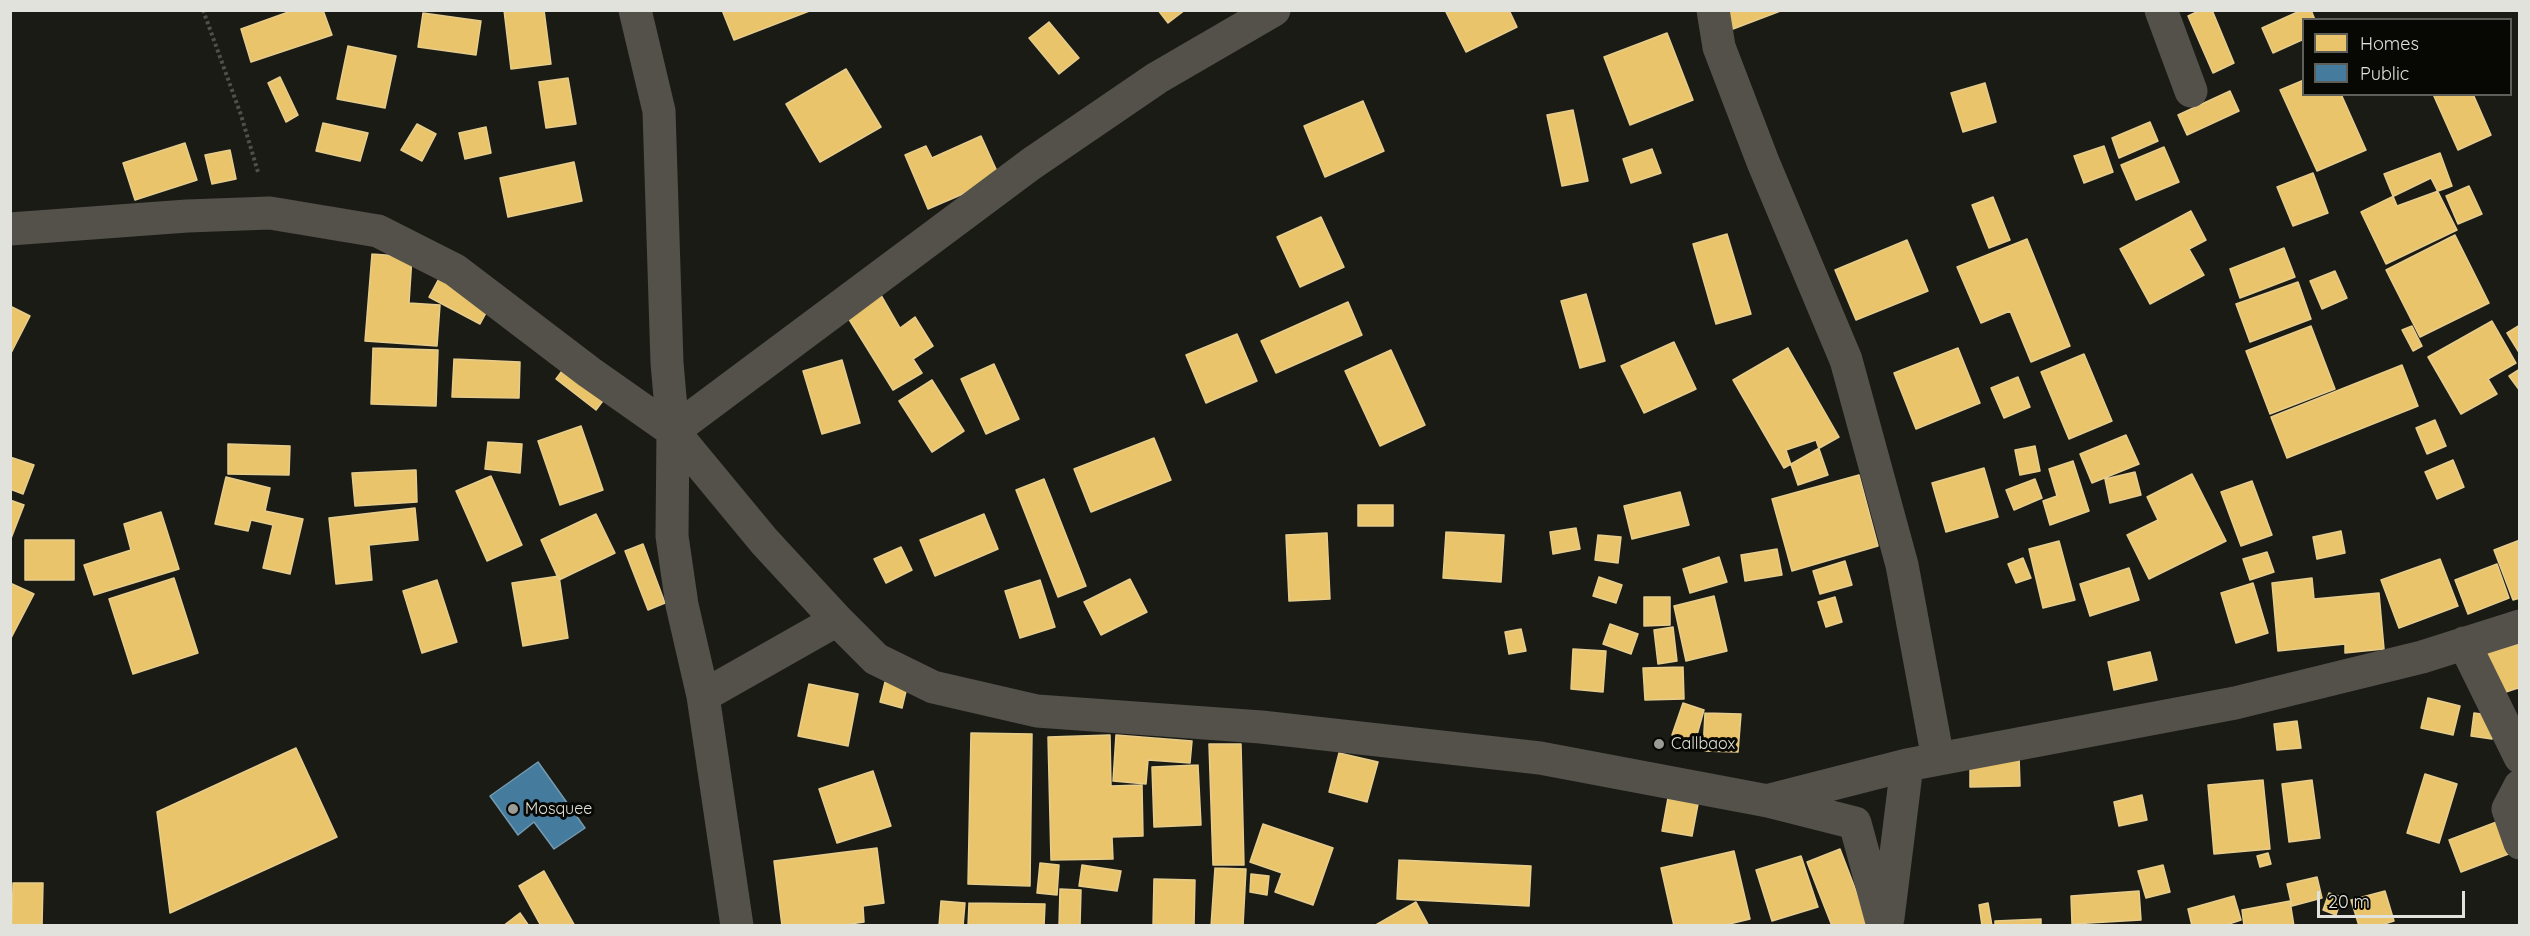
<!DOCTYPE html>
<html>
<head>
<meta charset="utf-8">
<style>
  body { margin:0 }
  #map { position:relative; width:2530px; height:936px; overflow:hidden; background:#1b1b16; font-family:Quicksand,sans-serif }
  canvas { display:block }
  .frame { position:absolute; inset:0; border:12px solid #e2e2dc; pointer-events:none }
  .legend { position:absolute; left:2302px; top:18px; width:210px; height:78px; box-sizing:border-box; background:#070704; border:2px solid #5f5f5a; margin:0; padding:8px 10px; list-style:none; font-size:18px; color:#e2e2dc }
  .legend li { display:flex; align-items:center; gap:12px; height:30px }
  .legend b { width:30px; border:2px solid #5f5f5a }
  .scale { position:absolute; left:2317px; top:891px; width:148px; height:27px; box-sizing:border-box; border:3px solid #e2e2dc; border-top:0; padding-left:8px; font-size:18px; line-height:21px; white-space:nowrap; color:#e2e2dc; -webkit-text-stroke:4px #070704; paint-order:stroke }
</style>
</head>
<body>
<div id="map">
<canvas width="2530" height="936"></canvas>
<div class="frame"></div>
<ul class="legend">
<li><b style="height:16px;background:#e9c46a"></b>Homes</li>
<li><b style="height:16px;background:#457b9d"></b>Public</li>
</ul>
<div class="scale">20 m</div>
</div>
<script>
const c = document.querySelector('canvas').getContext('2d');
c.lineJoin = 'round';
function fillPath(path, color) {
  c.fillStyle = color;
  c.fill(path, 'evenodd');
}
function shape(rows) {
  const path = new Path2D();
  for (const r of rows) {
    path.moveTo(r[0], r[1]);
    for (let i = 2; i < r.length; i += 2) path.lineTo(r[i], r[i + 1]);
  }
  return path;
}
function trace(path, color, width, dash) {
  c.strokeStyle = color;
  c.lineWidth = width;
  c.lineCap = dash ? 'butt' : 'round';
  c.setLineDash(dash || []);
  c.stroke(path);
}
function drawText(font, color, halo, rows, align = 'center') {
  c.font = font + ' Quicksand,sans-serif';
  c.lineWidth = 6;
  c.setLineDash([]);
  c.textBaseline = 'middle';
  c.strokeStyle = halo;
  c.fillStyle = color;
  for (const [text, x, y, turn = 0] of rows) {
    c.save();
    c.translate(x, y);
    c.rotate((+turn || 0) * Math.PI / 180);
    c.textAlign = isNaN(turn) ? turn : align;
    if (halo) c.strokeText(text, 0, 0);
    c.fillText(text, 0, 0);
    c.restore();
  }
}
const homes = shape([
  [294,10,323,10,332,35,251,62,241,29,294,10],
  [504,10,544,10,551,64,511,69,504,10],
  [722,10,812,10,734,40,722,10],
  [1158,10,1185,10,1168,23,1158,10],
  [1445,10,1509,10,1517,27,1466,52,1445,10],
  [1726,10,1783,10,1733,29,1726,10],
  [2201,10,2212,10,2234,63,2213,73,2188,16,2201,10],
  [2302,10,2311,10,2315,20,2304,20,2304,39,2273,53,2262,28,2302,10],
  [423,13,481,21,476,55,418,47,423,13],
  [1049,22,1079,58,1059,74,1029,38,1049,22],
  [1667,33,1693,100,1630,125,1604,57,1667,33],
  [348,46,396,56,385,108,337,99,348,46],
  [846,69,881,127,820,162,786,104,846,69],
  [280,77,298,115,286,122,268,83,280,77],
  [568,78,576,124,546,128,539,82,568,78],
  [2304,80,2304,94,2341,94,2366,150,2317,171,2280,90,2304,80],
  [1985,83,1996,122,1963,132,1951,93,1985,83],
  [2230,91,2239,111,2187,135,2178,115,2230,91],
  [2433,94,2473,94,2491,135,2458,150,2433,94],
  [1363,101,1384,151,1325,177,1304,126,1363,101],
  [1573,110,1588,181,1562,186,1547,115,1573,110],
  [2150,122,2158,141,2119,158,2112,138,2150,122],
  [323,123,368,133,360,161,316,151,323,123],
  [417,124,436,134,422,161,401,150,417,124],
  [486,127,491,153,465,159,459,133,486,127],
  [981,136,1000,178,928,209,905,155,926,146,932,158,981,136],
  [185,143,197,180,135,200,123,163,185,143],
  [2104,146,2113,172,2084,183,2074,156,2104,146],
  [2164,147,2179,182,2136,200,2121,165,2164,147],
  [1652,149,1661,173,1631,183,1623,159,1652,149],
  [230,150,236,179,212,184,205,155,230,150],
  [2440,153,2452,186,2397,206,2384,174,2440,153],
  [574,162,582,201,508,217,500,178,574,162],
  [2313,173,2328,213,2293,226,2277,187,2313,173],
  [2431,178,2457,230,2386,264,2361,212,2431,178],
  [2469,186,2482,214,2458,224,2446,196,2469,186],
  [1993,197,2010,240,1989,248,1972,205,1993,197],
  [2191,211,2206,240,2189,249,2204,275,2150,304,2120,249,2191,211],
  [1321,217,1344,267,1300,287,1277,237,1321,217],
  [1727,234,1751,314,1716,324,1693,244,1727,234],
  [2455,235,2489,303,2420,337,2386,270,2455,235],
  [2027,239,2070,346,2031,362,2010,311,1981,323,1957,267,2027,239],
  [1907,240,1928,291,1856,320,1835,270,1907,240],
  [2284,248,2295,277,2240,298,2230,269,2284,248],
  [372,254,412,257,409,303,440,305,437,346,365,341,372,254],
  [449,260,500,287,480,324,429,297,449,260],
  [2335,271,2347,298,2322,309,2310,281,2335,271],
  [2298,282,2311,319,2250,342,2236,304,2298,282],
  [1586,294,1605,361,1580,368,1561,301,1586,294],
  [881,295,900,328,915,317,933,346,913,359,922,373,893,390,847,316,881,295],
  [1348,302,1362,335,1276,373,1261,341,1348,302],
  [10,306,30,316,10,355,10,306],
  [2492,321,2516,363,2488,379,2497,394,2461,414,2428,357,2492,321],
  [2520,325,2520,354,2507,333,2520,325],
  [2311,326,2335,389,2270,414,2246,351,2311,326],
  [2412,326,2422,346,2413,351,2402,330,2412,326],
  [1237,334,1257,381,1206,403,1186,355,1237,334],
  [1674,342,1696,389,1644,413,1621,366,1674,342],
  [373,348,438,350,436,406,371,404,373,348],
  [1788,348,1839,437,1784,468,1733,380,1788,348],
  [1958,348,1980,403,1916,429,1894,373,1958,348],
  [1391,350,1425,425,1380,446,1345,371,1391,350],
  [2084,354,2112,421,2069,439,2041,372,2084,354],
  [454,359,520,362,519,398,452,397,454,359],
  [842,360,860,423,822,434,803,371,842,360],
  [994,364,1019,419,986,434,961,379,994,364],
  [2402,365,2418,406,2287,458,2271,417,2402,365],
  [565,367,605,398,596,410,556,379,565,367],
  [2520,369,2520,391,2509,376,2520,369],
  [2018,377,2030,407,2004,418,1991,388,2018,377],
  [932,380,964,431,932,452,899,401,932,380],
  [2435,420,2446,446,2427,454,2416,428,2435,420],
  [581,426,603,490,560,505,538,441,581,426],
  [2126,435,2139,464,2092,483,2080,454,2126,435],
  [1154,438,1171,480,1091,512,1074,469,1154,438],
  [1816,440,1828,475,1798,485,1786,450,1816,440],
  [488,442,522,444,520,473,485,469,488,442],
  [228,444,290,446,289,475,228,474,228,444],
  [2035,446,2040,471,2020,475,2015,450,2035,446],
  [10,457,34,465,23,494,10,489,10,457],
  [2453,460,2464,487,2437,499,2425,472,2453,460],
  [2073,461,2089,511,2050,525,2043,501,2057,496,2049,469,2073,461],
  [1984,468,1998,517,1946,532,1932,483,1984,468],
  [416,470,417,502,355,506,352,473,416,470],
  [2135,472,2141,495,2110,503,2105,479,2135,472],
  [2192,474,2226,541,2149,579,2127,535,2158,520,2147,497,2192,474],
  [1859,475,1878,546,1792,571,1772,499,1859,475],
  [491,476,522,545,487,561,456,491,491,476],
  [226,477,270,488,265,511,303,519,290,574,263,568,273,525,251,520,248,531,215,524,226,477],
  [1044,479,1086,586,1058,597,1016,490,1044,479],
  [2035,479,2042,498,2014,510,2006,490,2035,479],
  [2252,481,2272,535,2241,546,2221,492,2252,481],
  [1680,492,1689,525,1632,539,1624,506,1680,492],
  [10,500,24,505,10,541,10,500],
  [1358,505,1393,505,1393,526,1358,526,1358,505],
  [415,508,418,540,369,545,372,580,336,584,329,518,415,508],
  [161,512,179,569,94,595,84,565,131,550,124,524,161,512],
  [596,514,615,553,559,580,541,540,596,514],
  [984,514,998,549,935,576,920,540,984,514],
  [1576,528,1580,549,1553,554,1550,532,1576,528],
  [2341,531,2345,553,2317,559,2313,537,2341,531],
  [1446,532,1504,535,1501,582,1443,578,1446,532],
  [1327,533,1330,599,1289,601,1286,535,1327,533],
  [1598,535,1621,537,1618,563,1595,560,1598,535],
  [25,540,74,540,74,580,25,580,25,540],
  [2520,540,2520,598,2513,600,2494,550,2520,540],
  [2059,541,2075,600,2043,608,2029,549,2059,541],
  [643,544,665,603,648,610,625,551,643,544],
  [901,547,912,570,886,583,874,559,901,547],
  [1777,549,1782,575,1745,581,1741,555,1777,549],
  [2267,552,2274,572,2250,580,2243,559,2267,552],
  [1719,557,1727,582,1690,593,1683,569,1719,557],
  [2023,558,2031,578,2016,583,2008,564,2023,558],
  [2440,559,2458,606,2399,628,2381,580,2440,559],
  [1845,561,1852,585,1820,594,1813,571,1845,561],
  [2497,564,2509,598,2468,614,2455,580,2497,564],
  [2129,568,2139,600,2090,616,2080,584,2129,568],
  [559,576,568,638,523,646,512,583,559,576],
  [1599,577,1622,585,1616,603,1593,596,1599,577],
  [174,578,198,653,133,674,109,599,174,578],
  [2312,578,2314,599,2379,593,2384,649,2345,653,2345,644,2278,651,2272,583,2312,578],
  [1130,579,1147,612,1101,635,1084,602,1130,579],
  [437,580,457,642,422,653,403,591,437,580],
  [1040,580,1055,627,1020,638,1005,591,1040,580],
  [10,583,34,594,10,640,10,583],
  [2253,583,2268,633,2236,643,2221,593,2253,583],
  [1714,596,1727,651,1686,661,1674,606,1714,596],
  [1644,597,1670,597,1670,625,1644,626,1644,597],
  [1835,597,1842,622,1826,627,1818,602,1835,597],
  [1610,624,1638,634,1631,654,1603,644,1610,624],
  [1673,627,1677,661,1658,664,1654,630,1673,627],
  [1521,629,1526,651,1509,654,1505,632,1521,629],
  [2520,643,2520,693,2518,688,2500,694,2487,653,2520,643],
  [1573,649,1606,651,1603,692,1571,689,1573,649],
  [2150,652,2157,680,2114,690,2108,662,2150,652],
  [1683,667,1684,699,1645,700,1643,668,1683,667],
  [885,682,907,687,902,708,880,702,885,682],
  [809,684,858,694,848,746,798,736,809,684],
  [2428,698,2460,706,2453,735,2421,728,2428,698],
  [1683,703,1704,710,1695,742,1672,735,1683,703],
  [1705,713,1741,714,1738,752,1703,751,1705,713],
  [2474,713,2496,716,2492,739,2471,736,2474,713],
  [2297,721,2301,748,2277,750,2274,724,2297,721],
  [971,733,1032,734,1030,886,968,884,971,733],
  [1110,735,1111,786,1142,785,1143,836,1112,837,1113,859,1051,860,1048,737,1110,735],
  [1116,735,1192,741,1190,763,1148,760,1146,784,1113,781,1116,735],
  [1209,744,1241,744,1244,865,1213,865,1209,744],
  [296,748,337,837,170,913,157,812,296,748],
  [1339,753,1378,762,1367,802,1329,792,1339,753],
  [2019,756,2020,786,1970,787,1970,757,2019,756],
  [1198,765,1201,825,1154,827,1152,767,1198,765],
  [873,771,891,826,837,843,819,789,873,771],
  [2425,774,2457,784,2439,843,2407,833,2425,774],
  [2263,780,2270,849,2214,854,2208,785,2263,780],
  [2312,780,2320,838,2289,842,2282,784,2312,780],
  [2142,795,2147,820,2119,826,2114,802,2142,795],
  [1668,798,1698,804,1692,836,1662,831,1668,798],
  [2507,818,2519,850,2461,872,2449,840,2507,818],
  [1263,824,1333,848,1313,905,1275,892,1282,873,1250,862,1263,824],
  [877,848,884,903,863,906,864,922,836,926,782,926,774,861,877,848],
  [1840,849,1868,922,1861,926,1832,926,1807,862,1840,849],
  [1734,851,1750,919,1721,926,1674,926,1661,868,1734,851],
  [2268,853,2271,864,2260,867,2257,856,2268,853],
  [1801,856,1818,907,1772,921,1756,870,1801,856],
  [1399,860,1531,866,1529,906,1397,899,1399,860],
  [1040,863,1059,865,1057,895,1037,893,1040,863],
  [1082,865,1121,871,1117,891,1079,886,1082,865],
  [2163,865,2170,892,2146,898,2138,871,2163,865],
  [1215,868,1246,869,1243,926,1211,926,1215,868],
  [544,871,575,926,541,926,519,886,544,871],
  [1251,874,1269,876,1267,895,1250,892,1251,874],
  [2317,877,2322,898,2292,906,2287,884,2317,877],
  [1154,879,1195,880,1194,926,1153,926,1154,879],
  [13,883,43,883,42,926,12,926,13,883],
  [1060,889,1081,890,1080,926,1059,926,1060,889],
  [2139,891,2141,920,2072,924,2071,896,2139,891],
  [2385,891,2394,921,2378,926,2359,926,2351,900,2385,891],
  [2329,893,2342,897,2336,915,2323,910,2329,893],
  [2234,896,2241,920,2223,926,2192,926,2188,909,2234,896],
  [941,901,965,903,963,926,939,926,941,901],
  [2290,901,2294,926,2244,926,2242,910,2290,901],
  [1416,902,1429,926,1374,926,1416,902],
  [969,903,1045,904,1044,926,968,926,969,903],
  [1988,903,1992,926,1982,926,1979,905,1988,903],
  [520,913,529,926,503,926,520,913],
  [2041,919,2041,926,1995,926,1995,921,2041,919]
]);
const public = shape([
  [538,762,585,828,554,849,534,822,518,835,490,796,538,762]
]);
const path = shape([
  [203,10,241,115,258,172]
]);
const minor = shape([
  [635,10,659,111,667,363,673,431,672,536,682,605,703,696,737,926],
  [1713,10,1719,47,1763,162,1846,360,1902,565,1938,759],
  [2161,10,2191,91],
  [10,229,187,216,270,213,378,231,455,270,589,372,673,431,764,541,837,620,876,659,933,687,1037,711,1261,727,1540,758,1768,801,1855,823,1883,926],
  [673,431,1031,164,1157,78,1274,10],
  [2464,643,2520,757],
  [703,696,837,620],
  [2520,786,2508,809,2520,843],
  [1770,800,1907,765,2235,703,2422,657,2520,626],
  [1888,918,1907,765]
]);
const markers = [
  [1659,744,6,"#9c9c97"],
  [513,809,6,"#9c9c97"]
];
const poiNames = [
  ["Callbaox",1671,744],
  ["Mosquee",525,809]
];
fillPath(homes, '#e9c46a');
trace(homes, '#e7cd8c', 1.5);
fillPath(public, '#457b9d');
trace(public, '#749ab0', 1.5);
trace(path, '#514f49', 4, [3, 3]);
trace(minor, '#54514b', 33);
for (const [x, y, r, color] of markers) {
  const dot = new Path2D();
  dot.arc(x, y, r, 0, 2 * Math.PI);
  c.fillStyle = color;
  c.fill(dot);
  trace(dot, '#070704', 2);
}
drawText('16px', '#e2e2dc', '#070704', poiNames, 'left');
</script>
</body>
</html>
